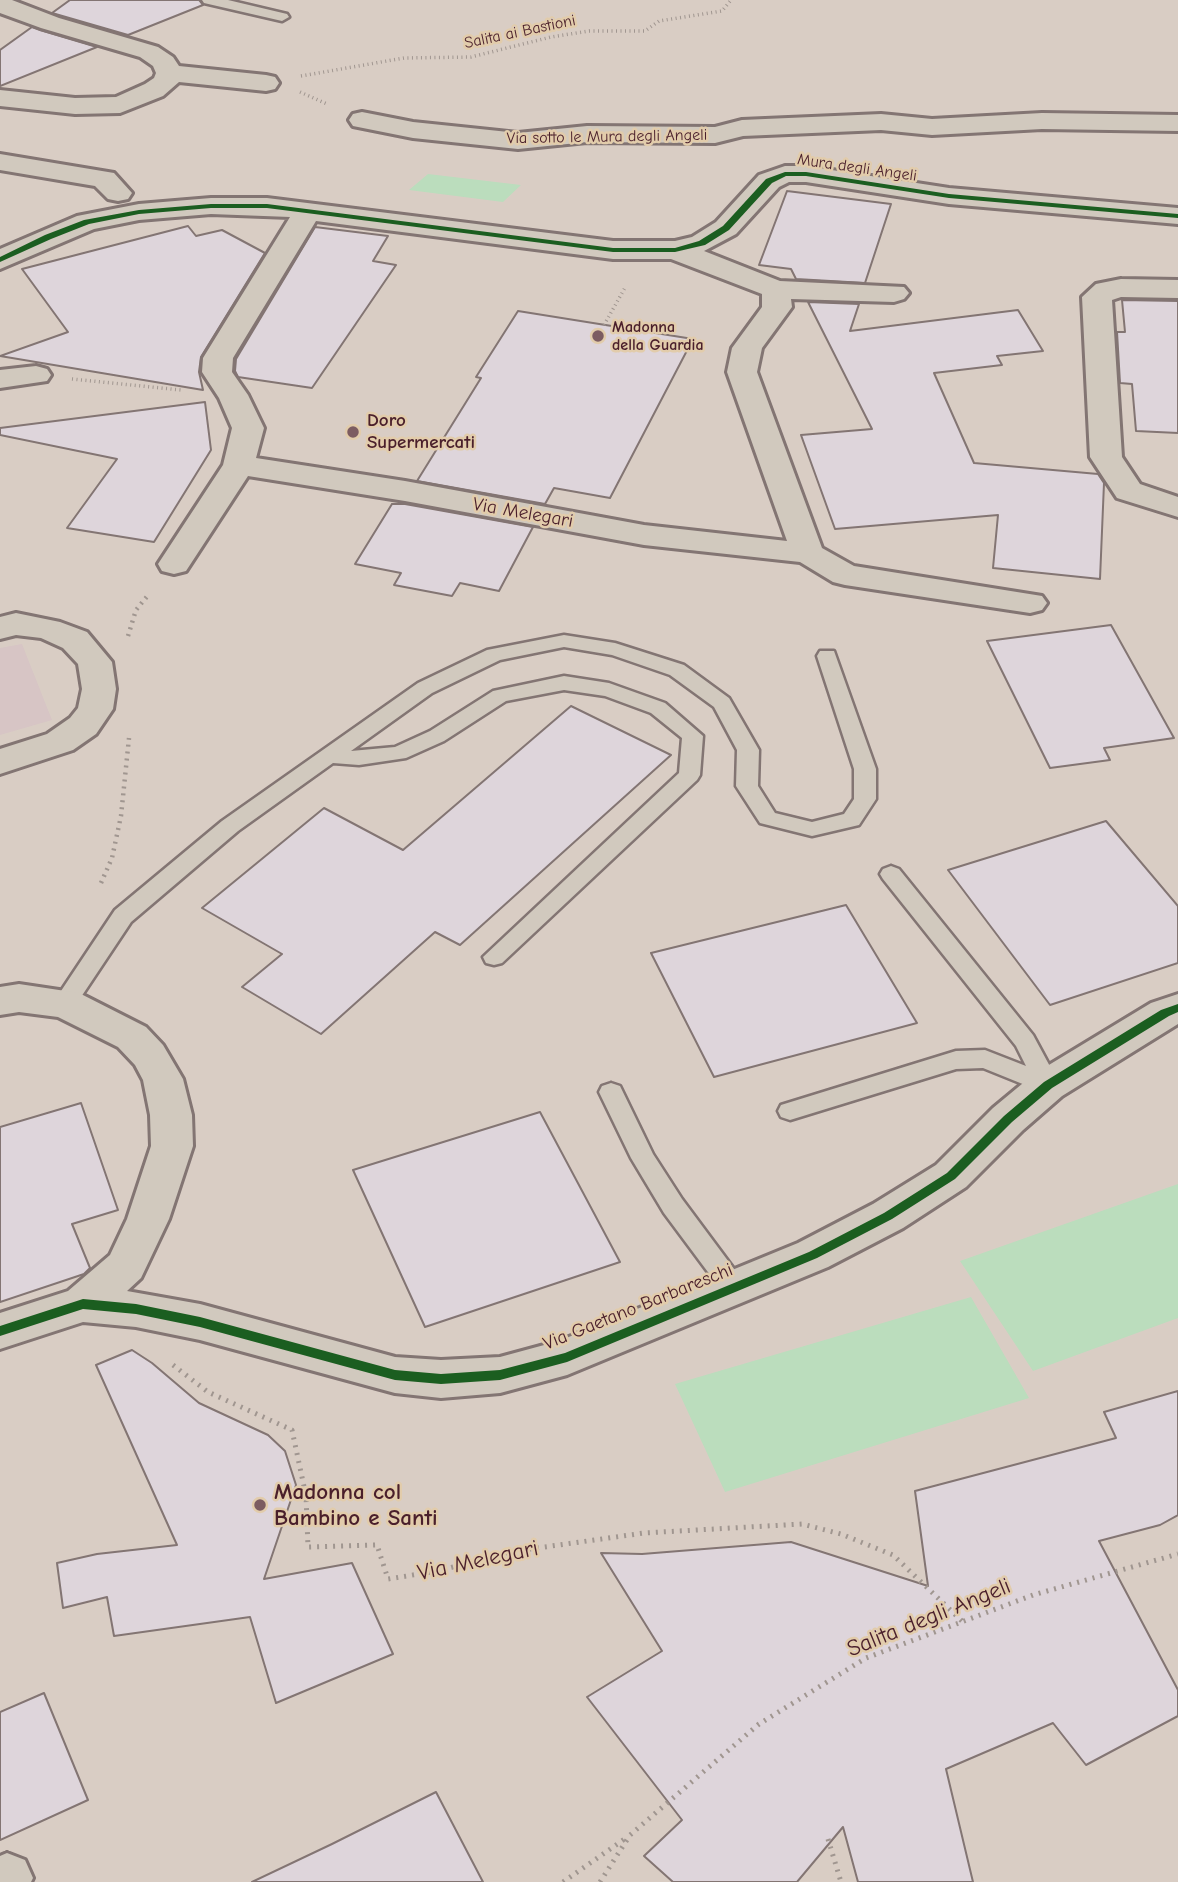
<!DOCTYPE html>
<html>
<head>
<meta charset="utf-8">
<style>
  body { margin:0 }
  canvas { display:block; background:#d9cdc4 }
</style>
</head>
<body>
<canvas width="1178" height="1882"></canvas>
<script>
const c = document.querySelector('canvas').getContext('2d');
c.lineJoin = 'round';
function fillPath(path, color) {
  c.fillStyle = color;
  c.fill(path, 'evenodd');
}
function shape(rows) {
  const path = new Path2D();
  for (const r of rows) {
    path.moveTo(r[0], r[1]);
    for (let i = 2; i < r.length; i += 2) path.lineTo(r[i], r[i + 1]);
  }
  return path;
}
function trace(path, color, width, dash) {
  c.strokeStyle = color;
  c.lineWidth = width;
  c.lineCap = dash ? 'butt' : 'round';
  c.setLineDash(dash || []);
  c.stroke(path);
}
function drawText(font, color, halo, rows, align = 'center') {
  c.font = font + ' "Comic Neue",sans-serif';
  c.lineWidth = 5;
  c.setLineDash([]);
  c.textBaseline = 'middle';
  c.strokeStyle = halo;
  c.fillStyle = color;
  for (const [text, x, y, turn = 0] of rows) {
    c.save();
    c.translate(x, y);
    c.rotate((+turn || 0) * Math.PI / 180);
    c.textAlign = isNaN(turn) ? turn : align;
    if (halo) c.strokeText(text, 0, 0);
    c.fillText(text, 0, 0);
    c.restore();
  }
}
const built = shape([
  [22,644,52,720,0,735,0,648]
]);
const green = shape([
  [428,174,521,185,503,202,409,190],
  [1178,1184,1178,1318,1033,1371,960,1261],
  [971,1297,1029,1398,725,1492,675,1384]
]);
const building = shape([
  [70,0,199,0,203,5,128,35,52,13,70,0],
  [32,27,40,30,97,47,0,86,0,50,32,27],
  [787,191,891,204,865,283,796,279,791,269,759,265,787,191],
  [188,226,196,236,222,230,265,253,201,357,199,372,203,390,0,356,68,332,22,269,188,226],
  [315,227,388,236,373,261,396,265,312,388,238,377,235,371,236,359,315,227],
  [1122,300,1178,301,1178,433,1136,431,1132,384,1120,383,1117,332,1125,332,1122,300],
  [808,302,859,304,850,331,1018,310,1043,351,997,356,1002,365,934,373,974,463,1098,474,1104,483,1100,579,993,568,998,515,835,529,801,435,872,429,808,302],
  [518,311,693,339,610,498,554,488,545,504,417,481,481,378,476,377,518,311],
  [205,402,211,450,154,542,67,528,117,459,0,435,0,428,205,402],
  [392,504,405,504,533,527,499,591,460,583,452,596,394,585,401,573,355,564,392,504],
  [1111,625,1174,738,1104,748,1110,760,1050,768,987,641,1111,625],
  [571,706,671,755,460,945,435,932,321,1034,242,987,282,954,202,908,324,808,403,850,571,706],
  [1106,821,1178,906,1178,963,1050,1005,948,870,1106,821],
  [846,905,917,1023,714,1077,651,953,846,905],
  [81,1103,118,1210,72,1224,90,1268,84,1274,0,1302,0,1127,81,1103],
  [540,1112,620,1262,425,1327,353,1170,540,1112],
  [132,1350,152,1363,199,1403,268,1435,285,1451,296,1485,264,1579,352,1563,393,1654,276,1703,250,1617,114,1636,107,1597,63,1608,57,1563,97,1554,177,1545,96,1365,132,1350],
  [1178,1391,1178,1515,1160,1525,1099,1541,1178,1690,1178,1716,1086,1765,1053,1723,946,1769,973,1882,858,1882,843,1827,797,1882,673,1882,644,1856,682,1820,587,1697,662,1651,601,1553,642,1554,791,1542,928,1586,915,1491,1116,1438,1104,1412,1178,1391],
  [44,1693,88,1800,0,1840,0,1712,44,1693],
  [436,1792,483,1882,252,1882,332,1844,436,1792]
]);
const pathFar2 = shape([
  [301,76,404,58,471,57,551,37,589,31,645,31,659,21,722,11,731,0],
  [300,92,327,104],
  [604,325,626,286],
  [72,379,181,390]
]);
const pathFar1 = shape([
  [128,636,136,610,149,594],
  [101,883,112,858,121,816,129,738]
]);
const path = shape([
  [173,1365,208,1392,292,1430,306,1496,308,1547,377,1545,388,1579,438,1571,509,1552,644,1533,802,1524,841,1534,893,1555,964,1623],
  [828,1839,841,1882],
  [563,1882,626,1838],
  [600,1882,630,1835,759,1724,866,1658,1033,1595,1178,1554]
]);
const lane = shape([
  [202,0,228,0,287,14,289,17,282,21,204,3,202,0],
  [564,635,615,643,684,665,729,698,759,750,758,786,775,813,812,822,844,814,854,799,854,769,817,656,820,651,834,651,876,769,876,799,859,825,812,836,760,823,736,786,737,750,714,707,670,675,612,655,564,647,500,660,432,693,351,751,395,747,430,731,493,691,564,676,609,683,665,703,703,736,700,775,697,780,502,963,494,965,486,963,483,957,679,773,682,738,651,713,605,696,564,690,506,701,444,741,406,758,359,765,333,763,238,831,131,922,73,1009,65,1011,57,1009,53,1003,115,910,222,821,418,683,487,650,564,635],
  [891,866,899,869,1033,1035,1060,1085,1056,1091,1048,1094,1040,1091,983,1068,956,1069,790,1120,781,1117,778,1111,781,1105,956,1051,985,1050,1026,1066,1016,1046,883,879,880,874,883,869,891,866],
  [611,1083,620,1086,653,1154,682,1199,743,1281,747,1288,743,1295,734,1298,725,1295,664,1213,631,1158,599,1092,602,1086,611,1083]
]);
const street = shape([
  [0,0,12,0,59,18,158,47,173,57,179,66,266,75,275,77,279,83,275,89,266,91,179,82,163,96,120,113,75,114,0,106,0,90,75,98,116,97,145,84,154,78,156,73,153,66,140,57,41,28,0,13,0,0],
  [362,112,413,122,518,133,587,126,715,127,742,120,881,114,932,119,1042,113,1178,115,1178,131,1042,129,932,135,881,130,743,136,715,143,587,142,518,149,413,138,353,126,349,120,353,114,362,112],
  [0,154,114,173,132,193,128,199,118,201,108,199,95,186,0,170,0,154],
  [785,166,806,166,949,188,1178,208,1178,224,949,204,806,182,789,182,779,187,736,234,704,251,780,281,904,287,909,293,904,299,894,302,791,299,792,307,762,348,757,372,822,548,854,566,1042,596,1047,603,1042,610,1030,613,845,585,833,582,800,562,644,545,405,501,248,476,186,571,174,574,162,571,158,564,223,465,232,428,219,398,202,372,203,358,290,217,211,214,139,220,94,229,0,269,0,249,77,216,139,204,211,198,267,198,613,241,675,241,692,237,716,222,759,175,785,166],
  [316,221,613,259,671,259,762,294,762,307,732,348,727,372,787,541,644,525,405,481,256,458,264,428,248,395,232,372,233,358,316,221],
  [1121,279,1178,280,1178,298,1121,297,1112,300,1122,457,1140,484,1178,497,1178,517,1117,498,1090,457,1082,297,1096,284,1121,279],
  [36,366,47,369,51,375,47,381,0,388,0,370,36,366],
  [16,613,60,622,87,632,112,662,116,689,113,709,96,734,73,750,0,774,0,749,47,734,70,718,78,708,82,689,78,664,63,648,41,638,16,635,0,639,0,617,16,613],
  [19,984,79,993,146,1027,163,1045,183,1079,192,1115,193,1146,169,1219,141,1278,127,1291,200,1304,395,1357,441,1360,500,1357,559,1341,798,1243,873,1204,936,1165,993,1108,1034,1074,1151,1003,1178,994,1178,1024,1062,1096,1023,1130,966,1187,903,1228,828,1267,567,1375,500,1393,441,1398,395,1393,200,1340,136,1327,83,1322,0,1349,0,1313,68,1291,110,1255,127,1219,151,1146,150,1115,143,1080,135,1065,118,1047,58,1017,19,1012,0,1015,0,987,19,984],
  [7,1853,25,1860,33,1878,31,1882,0,1882,0,1856,7,1853]
]);
const cycleway = shape([
  [785,172,806,172,949,194,1178,214,1178,218,949,198,806,176,786,176,772,183,729,230,705,245,675,252,613,252,267,208,211,208,139,214,89,224,51,239,0,262,0,257,45,235,84,220,139,210,211,204,267,204,613,248,675,248,699,241,723,226,766,179,785,172],
  [1178,1004,1178,1012,1169,1016,1052,1088,1012,1122,955,1179,892,1219,817,1258,567,1362,500,1380,441,1384,395,1380,200,1327,136,1314,83,1309,0,1336,0,1326,83,1299,136,1304,200,1317,395,1370,441,1374,500,1370,565,1353,809,1252,884,1213,947,1173,1004,1116,1044,1082,1161,1010,1178,1004]
]);
const markers = [
  [598,336,7,"#7c5c61"],
  [353,432,7,"#7c5c61"],
  [260,1505,7,"#7c5c61"]
];
const farStreetnames = [
  ["Salita ai Bastioni",520,32,-12],
  ["Via sotto le Mura degli Angeli",607,137,-1],
  ["Mura degli Angeli",857,168,8]
];
const farPoinames = [
  ["Madonna",612,327],
  ["della Guardia",612,345]
];
const poiNames = [
  ["Doro",367,421],
  ["Supermercati",367,443]
];
const streetNames = [
  ["Via Melegari",523,513,10],
  ["Via Gaetano Barbareschi",638,1307,-22]
];
const nearPoinames = [
  ["Madonna col",274,1492],
  ["Bambino e Santi",274,1518]
];
const nearStreetnames = [
  ["Via Melegari",478,1561,-12],
  ["Salita degli Angeli",929,1618,-22]
];
fillPath(built, '#d7c5c5');
fillPath(green, '#bbddbd');
fillPath(building, '#ded5db');
trace(building, '#837573', 2);
trace(lane, '#837573', 5);
trace(street, '#837573', 6);
trace(pathFar2, '#a09690', 3.5, [1, 3.5]);
trace(pathFar1, '#a09690', 4.5, [2, 5]);
trace(path, '#a09690', 5, [2, 6]);
fillPath(lane, '#d1c9be');
fillPath(street, '#d1c9be');
fillPath(cycleway, '#1b5e20');
for (const [x, y, r, color] of markers) {
  const dot = new Path2D();
  dot.arc(x, y, r, 0, 2 * Math.PI);
  c.fillStyle = color;
  c.fill(dot);
  trace(dot, '#e2ccab', 2.5);
}
drawText('16px', '#4a1f2b', '#e2ccab', farStreetnames);
drawText('bold 16px', '#4a1f2b', '#e2ccab', farPoinames, 'left');
drawText('bold 19px', '#4a1f2b', '#e2ccab', poiNames, 'left');
drawText('19px', '#4a1f2b', '#e2ccab', streetNames);
drawText('bold 23px', '#4a1f2b', '#e2ccab', nearPoinames, 'left');
drawText('23px', '#4a1f2b', '#e2ccab', nearStreetnames);
</script>
</body>
</html>
